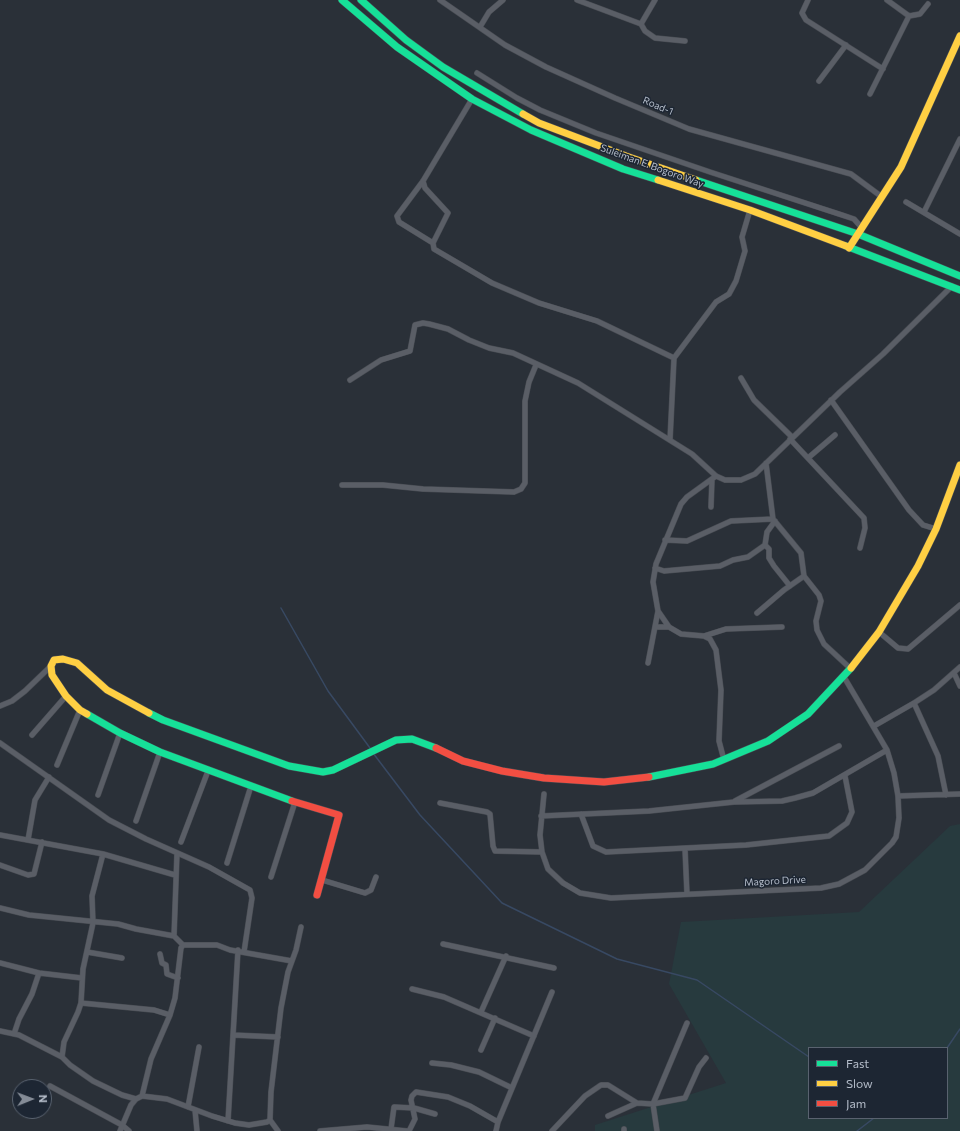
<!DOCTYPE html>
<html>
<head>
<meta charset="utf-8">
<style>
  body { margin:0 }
  #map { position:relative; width:960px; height:1131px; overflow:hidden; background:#2a3038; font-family:Commissioner,sans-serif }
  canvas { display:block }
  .legend { position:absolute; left:808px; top:1047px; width:140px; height:72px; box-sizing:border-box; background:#1d2633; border:1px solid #59626f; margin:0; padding:5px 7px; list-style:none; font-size:12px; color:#b4bcc9 }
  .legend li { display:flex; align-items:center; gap:8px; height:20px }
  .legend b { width:20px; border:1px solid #59626f }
  .north { position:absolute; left:12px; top:1079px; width:40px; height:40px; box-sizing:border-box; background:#1d2633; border:1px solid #59626f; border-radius:50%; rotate:89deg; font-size:11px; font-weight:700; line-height:16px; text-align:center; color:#b4bcc9 }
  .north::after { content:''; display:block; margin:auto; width:14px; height:18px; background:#848b96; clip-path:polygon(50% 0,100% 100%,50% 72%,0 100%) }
</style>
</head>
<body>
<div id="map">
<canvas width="960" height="1131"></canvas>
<ul class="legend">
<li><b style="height:5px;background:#16e098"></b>Fast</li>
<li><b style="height:5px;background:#ffcf43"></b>Slow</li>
<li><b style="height:5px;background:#f24e42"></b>Jam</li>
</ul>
<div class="north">N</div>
</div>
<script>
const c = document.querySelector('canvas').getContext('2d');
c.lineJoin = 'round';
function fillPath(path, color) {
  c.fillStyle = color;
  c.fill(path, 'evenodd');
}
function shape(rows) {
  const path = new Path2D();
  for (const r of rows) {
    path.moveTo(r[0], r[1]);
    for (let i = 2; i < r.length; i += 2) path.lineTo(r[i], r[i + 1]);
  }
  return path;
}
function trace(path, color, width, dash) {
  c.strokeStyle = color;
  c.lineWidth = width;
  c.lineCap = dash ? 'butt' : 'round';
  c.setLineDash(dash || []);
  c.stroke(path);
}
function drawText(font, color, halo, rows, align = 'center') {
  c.font = font + ' Commissioner,sans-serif';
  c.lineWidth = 3;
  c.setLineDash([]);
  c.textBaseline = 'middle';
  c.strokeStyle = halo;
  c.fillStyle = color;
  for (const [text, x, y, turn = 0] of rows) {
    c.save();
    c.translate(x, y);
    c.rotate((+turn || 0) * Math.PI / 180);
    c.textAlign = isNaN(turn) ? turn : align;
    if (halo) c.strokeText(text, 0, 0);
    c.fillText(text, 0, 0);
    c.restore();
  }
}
const green = shape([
  [960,824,960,1131,595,1131,595,1125,726,1083,669,984,681,922,859,912,950,826],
  [809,1048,947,1048,947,1118,809,1118]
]);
const stream = shape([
  [281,608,328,691,370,748],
  [373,753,420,815,502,903,617,959,697,980,809,1057],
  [947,1048,960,1029],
  [857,1131,874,1118]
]);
const street = shape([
  [440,0,505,45,546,67,615,98,689,129,851,174,882,197],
  [577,0,641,24,645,31,655,38,685,41],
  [808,0,802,13,806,20,883,69],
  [887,0,909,16],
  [909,16,920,14,928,4],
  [641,24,655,0],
  [480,27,489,12,503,0],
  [477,73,517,98,540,110,596,133,710,172,842,215,854,219,862,228],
  [819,81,846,45],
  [870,94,909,16],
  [423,181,425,188,448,213,433,243,434,249,492,283,539,303,597,321,674,358],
  [906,202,960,234],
  [924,212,960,139],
  [433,243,399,222,397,216,423,181,472,99],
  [741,378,754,400,792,437],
  [350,380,381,360,410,351,415,325,423,323,429,324,448,329,469,340,489,348,513,353,578,383,692,454,716,476,725,480,741,480,755,474,840,392,883,354,952,286],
  [831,400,909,510,923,525,936,529],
  [790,439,864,518,865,528,860,548],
  [670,440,674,358,716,302,729,294,736,281,745,251,742,237,750,210],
  [808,458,835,435],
  [766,463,773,519,801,553,804,576,819,595,821,601,816,621,817,630,824,644,851,669],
  [716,476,687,497,681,504,656,564,653,582,658,611,669,627,681,634,704,636,710,639,716,650,721,690,719,741,724,760],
  [342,485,383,485,423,489,514,492,521,489,525,483,525,401,529,382,536,365],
  [711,507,712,479],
  [665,540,687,541,731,521,773,519],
  [765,545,769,549,769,558,774,566,790,586],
  [655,568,664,571,720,566,733,560,748,557,765,545,767,532,775,521],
  [757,613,784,590,804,576],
  [655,627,669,627],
  [879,632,898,648,908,649,960,605],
  [704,636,726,629,782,627],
  [648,663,658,611],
  [954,673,960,686],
  [914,703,938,756,946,795],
  [0,706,12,701,25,691,51,666],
  [874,726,914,703,934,690,960,667],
  [32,735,66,696],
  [0,743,109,820,146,839,209,867,250,890,252,898,244,952],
  [57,765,80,710],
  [544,794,540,835,542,852,548,869,563,883,580,893,611,898,821,888,839,884,865,870,892,843,896,837,899,818,898,796,894,773,887,750,844,677],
  [98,795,120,733],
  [898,796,960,794],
  [735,801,839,746],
  [440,803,487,812,490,814,493,846,495,851,542,852],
  [581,814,593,846,606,852,746,845,829,836,847,823,852,812,845,776],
  [541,816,649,811,734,802,782,801,795,798,813,793,887,750],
  [136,821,160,752],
  [0,835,103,854,175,875],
  [28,840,35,800,49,777],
  [181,842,208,771],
  [685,849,687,894],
  [227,863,251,786],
  [0,865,28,875,34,874,42,842],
  [271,877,295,802],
  [322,880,365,893,371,890,376,877],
  [0,908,29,915,118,924,136,929,174,936,183,945],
  [174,936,177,853],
  [443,944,554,968],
  [183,945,217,945,230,950,292,961],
  [87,952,122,958],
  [160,954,162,963,166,965,167,974,178,978],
  [0,963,39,973],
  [412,989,444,997,534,1036],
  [81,1003,154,1010,170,1015],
  [481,1012,506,956],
  [0,1031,19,1035,62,1057,70,1065,93,1081,122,1095,136,1099],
  [14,1034,19,1019,32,994,39,973,82,978],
  [233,1035,278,1037],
  [481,1050,495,1018],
  [62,1057,64,1042,78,1012,81,1003,83,969,93,923,92,896,103,854],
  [432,1063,451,1065,479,1072,512,1088],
  [50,1086,122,1125,129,1131],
  [142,1096,151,1059,170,1015,175,998,181,948,183,945],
  [188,1107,199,1047],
  [195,1110,197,1131],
  [608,1116,637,1103],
  [270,1120,278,1131],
  [228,1121,238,950],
  [391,1129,394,1107,414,1108,435,1114],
  [624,1129,624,1131],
  [120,1131,131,1105,136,1099,142,1096,167,1099,212,1116,235,1123,249,1125,267,1122,270,1120,271,1092,281,1008,288,972,296,950,301,927],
  [320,1131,367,1127,407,1131],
  [409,1131,415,1119,411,1100,412,1096,416,1092,448,1097,470,1106,498,1122],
  [496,1131,498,1122,552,992],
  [552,1131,585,1096,601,1085,608,1085,637,1103,653,1104,685,1098,699,1067,706,1058],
  [657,1131,653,1104,687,1023]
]);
const fast = shape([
  [342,0,397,47,472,99,531,130,623,169,658,180],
  [361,0,406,40,443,67,523,114],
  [696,180,858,234,960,276],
  [846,246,960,290],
  [149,713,163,720,289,766,323,772,333,770,396,740,412,739,436,748],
  [87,714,120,733,160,752,292,801],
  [649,777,713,764,768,741,808,714,851,668]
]);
const slow = shape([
  [523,114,539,123,626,156,696,180],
  [658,180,750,210,846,246],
  [849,248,901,167,960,36],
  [851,668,879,632,918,566,936,529,960,465],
  [87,714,80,710,66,696,52,675,51,666,54,660,63,659,77,663,107,690,149,713]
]);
const jam = shape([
  [436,748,463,761,502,771,544,778,604,782,649,777],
  [292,801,339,815,317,895]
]);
const streetNames = [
  ["Road-1",658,106,23],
  ["Suleiman E. Bogoro Way",652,166,20],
  ["Magoro Drive",775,881,-3]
];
fillPath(green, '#273a3e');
trace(stream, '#384963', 1.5);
trace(street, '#484c53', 6);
trace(fast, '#484c53', 8);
trace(slow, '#484c53', 8);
trace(jam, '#484c53', 8);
trace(street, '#5a5e66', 5);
trace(fast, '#16e098', 7);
trace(slow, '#ffcf43', 7);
trace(jam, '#f24e42', 7);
drawText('10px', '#b4bcc9', '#1d2633', streetNames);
</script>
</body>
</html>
